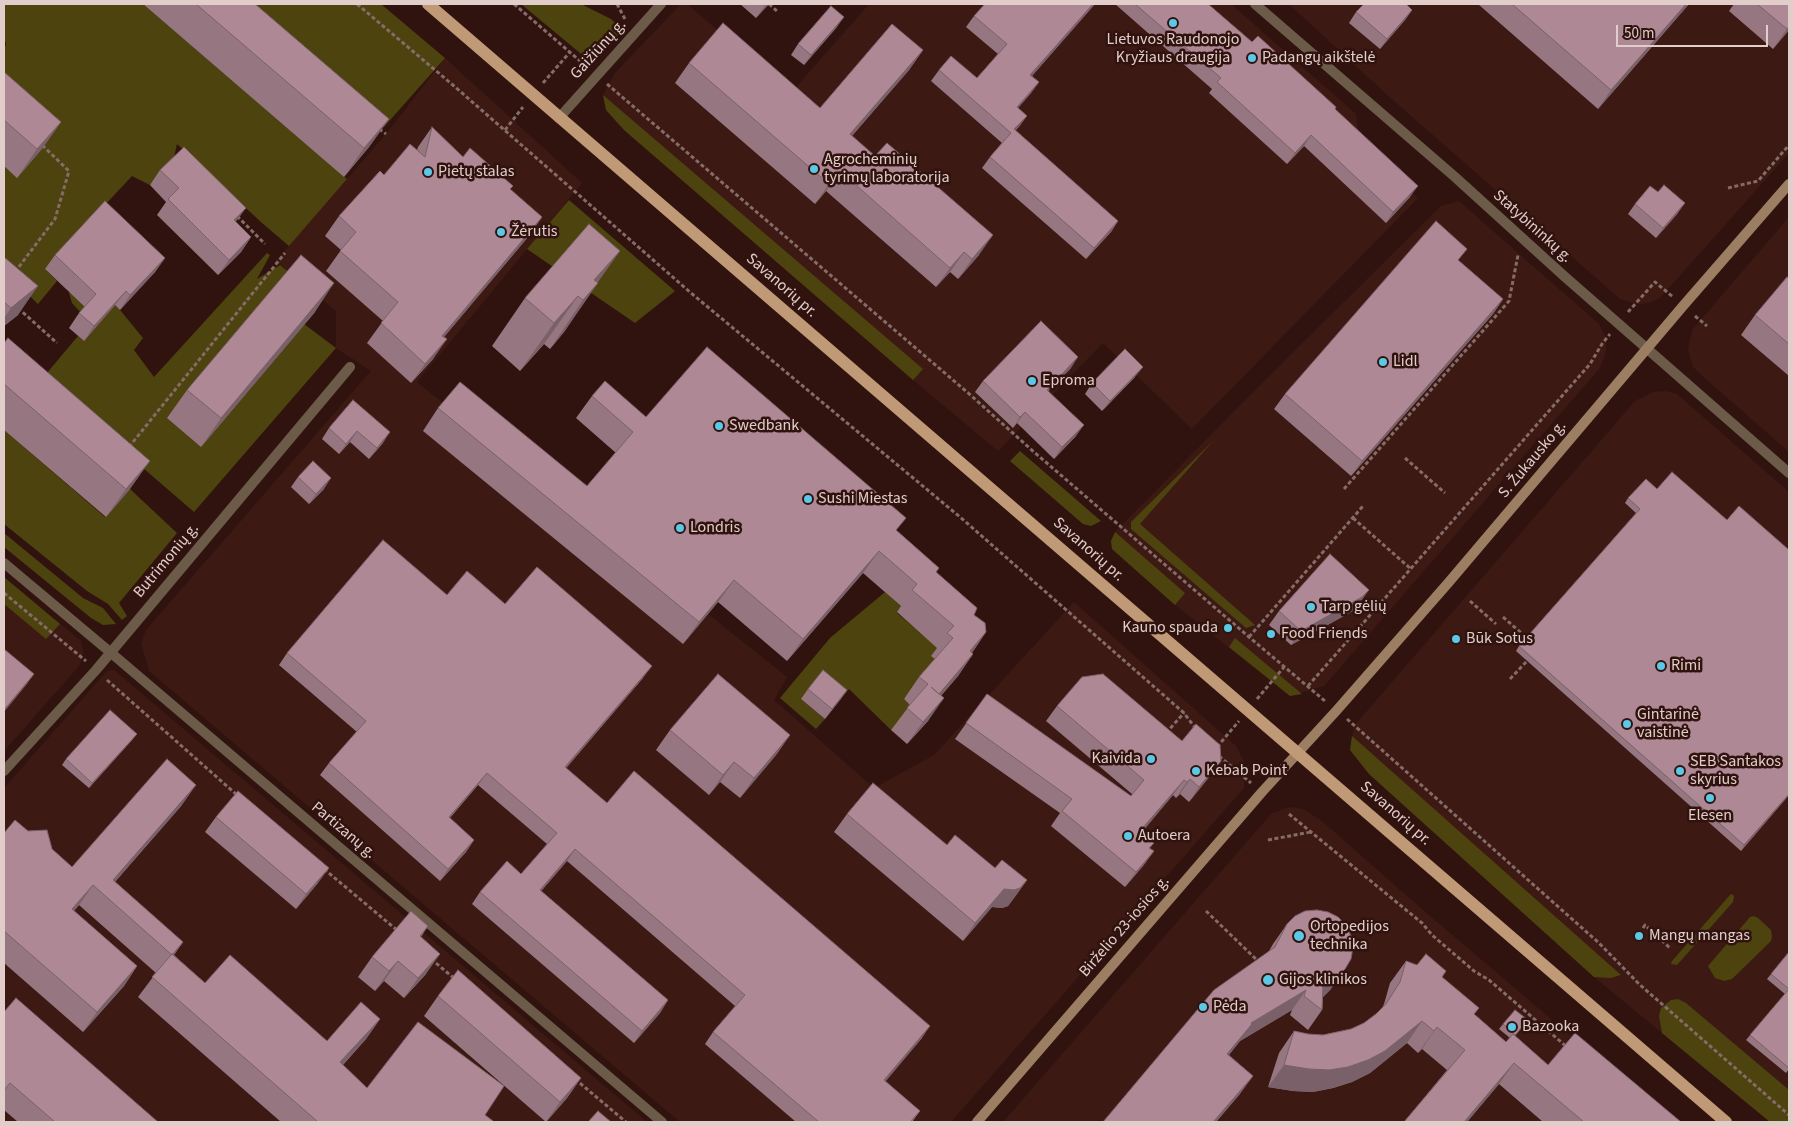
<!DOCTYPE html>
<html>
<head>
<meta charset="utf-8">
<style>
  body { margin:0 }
  #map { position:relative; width:1793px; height:1126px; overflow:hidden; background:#30130f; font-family:"Source Sans 3",sans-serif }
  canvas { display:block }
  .frame { position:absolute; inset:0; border:5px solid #e1cdc9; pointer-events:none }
  .scale { position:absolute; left:1616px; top:25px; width:152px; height:22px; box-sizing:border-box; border:2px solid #e1cdc9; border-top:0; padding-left:6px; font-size:15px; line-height:18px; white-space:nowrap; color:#e1cdc9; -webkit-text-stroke:4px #30130f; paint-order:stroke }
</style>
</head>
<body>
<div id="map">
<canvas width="1793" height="1126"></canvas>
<div class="frame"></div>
<div class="scale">50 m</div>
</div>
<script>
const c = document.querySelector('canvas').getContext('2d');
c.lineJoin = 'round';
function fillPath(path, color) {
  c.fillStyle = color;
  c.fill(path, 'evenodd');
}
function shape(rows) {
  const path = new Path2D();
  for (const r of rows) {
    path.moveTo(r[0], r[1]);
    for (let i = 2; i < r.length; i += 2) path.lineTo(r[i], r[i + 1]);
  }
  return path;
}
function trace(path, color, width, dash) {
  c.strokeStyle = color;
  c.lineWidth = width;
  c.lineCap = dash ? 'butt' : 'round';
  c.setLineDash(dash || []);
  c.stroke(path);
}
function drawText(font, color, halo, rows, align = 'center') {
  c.font = font + ' "Source Sans 3",sans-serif';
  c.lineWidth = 5;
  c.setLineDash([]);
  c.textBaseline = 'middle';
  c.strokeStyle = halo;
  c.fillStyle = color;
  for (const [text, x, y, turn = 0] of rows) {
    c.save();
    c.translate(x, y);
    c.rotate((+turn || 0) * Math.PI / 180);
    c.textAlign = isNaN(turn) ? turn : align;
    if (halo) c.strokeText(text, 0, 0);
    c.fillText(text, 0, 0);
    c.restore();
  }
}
const built = shape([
  [681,4,687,4,791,93,869,4,1231,4,1356,114,1360,144,1418,198,1192,429,1103,343,998,451,913,380,624,130,606,110,603,95,615,73],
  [1289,4,1789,4,1789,153,1660,298,1649,303,1637,304,1620,299,1385,93],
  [445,58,582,183,417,382,787,677,774,700,874,788,934,755,1074,602,1236,746,1245,763,1244,788,951,1122,680,1122,149,671,141,643,146,630,371,371,336,348,336,311,278,263,274,263,386,134],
  [1459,201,1599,324,1606,337,1606,352,1600,368,1324,686,1290,696,1175,605,1112,549,1111,541,1115,532,1259,386,1441,206],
  [1789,217,1789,452,1708,381,1693,367,1688,350,1692,330],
  [1665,391,1677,394,1789,492,1789,1122,1770,1122,1594,977,1369,774,1350,750,1354,726,1635,401,1653,392],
  [4,577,81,641,84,653,79,666,4,751],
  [114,670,647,1122,4,1122,4,788,107,671],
  [1290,807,1303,809,1322,821,1423,910,1672,1122,1003,1122,1272,813]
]);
const green = shape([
  [4,4,143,4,347,179,289,246,262,223,177,144,173,162,150,185,132,176,45,269,57,281,38,304,4,271,4,166,17,177,41,150,48,138,4,99,4,52,6,43,4,40],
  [244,4,381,4,445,58,384,127],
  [521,4,581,4,611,19,623,30,592,63],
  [603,95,923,369,913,380,624,130,606,110],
  [569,200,675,291,635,323,527,249],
  [267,253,270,255,257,279,280,265,314,293,304,324,336,348,194,512,41,380,78,336,84,341,82,314,72,303,69,293,85,276,120,310,143,338,134,350,154,377],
  [4,430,105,517,130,489,177,533,119,603,127,616,122,620,108,604,87,591,4,524],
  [1213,441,1140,524,1255,625,1246,628,1131,529,1131,522],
  [1020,451,1101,521,1091,526,1083,524,1010,461],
  [1115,532,1185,593,1175,605,1112,549,1111,541],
  [4,533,83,598,103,608,116,624,103,625,91,618,4,547],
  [4,577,60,624,46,639,4,604],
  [885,592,902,607,897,613,938,648,937,661,904,699,912,706,891,730,849,689,840,700,801,699,825,719,816,729,780,698,830,638],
  [1235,638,1302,694,1290,696,1229,647],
  [1352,736,1621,975,1611,978,1594,977,1369,774,1350,750],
  [1732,894,1734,896,1733,902,1677,965,1671,964,1672,961,1730,895],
  [1754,916,1758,918,1771,930,1772,936,1771,941,1732,979,1724,981,1715,978,1708,966,1750,917],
  [1678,999,1686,1003,1789,1090,1789,1122,1770,1122,1662,1033,1659,1016,1661,1008,1671,1000]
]);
const path = shape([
  [357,4,454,86,691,293,960,517,1184,713,1196,729],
  [514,4,587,67],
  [617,4,626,21],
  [769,4,778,12],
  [543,83,570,52],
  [607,84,967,392,1034,452,1249,637,1325,701],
  [379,129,386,134],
  [505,130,523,107],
  [1728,188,1758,181,1789,145],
  [237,216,265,244],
  [15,272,55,219,69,171,42,145],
  [18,308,57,343],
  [1628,312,1655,282,1673,297],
  [1695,316,1707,326],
  [129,447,285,253],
  [1405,458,1445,493],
  [1344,489,1509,301,1518,255],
  [1353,518,1411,569],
  [4,593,86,661],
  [1470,601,1496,624],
  [1503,617,1527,638],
  [1249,637,1363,506],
  [1510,679,1527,661],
  [107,680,237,795],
  [1308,686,1590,364,1602,344,1610,334],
  [1257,699,1284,667],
  [1347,719,1599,943,1639,984,1789,1115],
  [1166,733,1184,713],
  [1217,747,1239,721],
  [1219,756,1251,783],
  [1289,814,1422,923,1432,935,1474,971,1489,980,1568,1048],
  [1268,840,1311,832],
  [324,869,398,931],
  [1206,911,1258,961],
  [1643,928,1645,925,1670,948],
  [431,959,455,979],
  [575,1079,626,1122]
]);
const minor = shape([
  [1255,4,1455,177,1564,276,1789,473],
  [559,118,661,4],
  [4,771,96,670,350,367]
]);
const tertiary = shape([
  [4,563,110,652,662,1122]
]);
const secondary = shape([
  [977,1122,1262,792,1337,710,1449,582,1683,306,1789,184]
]);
const primary = shape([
  [428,4,1726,1122]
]);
const wall = shape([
  [143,4,255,4,389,119,369,147,344,177],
  [740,4,769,4,756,18],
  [985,4,1095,4,1032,76,1039,82,1031,93,1018,108,1027,116,1015,130,1118,221,1111,232,1086,259,982,168,990,157,1002,143,931,81,939,70,977,78,998,54,966,27,974,16],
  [1115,4,1208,4,1252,42,1335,109,1410,197,1386,223,1304,146,1287,164,1209,93,1212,89],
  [1478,4,1689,4,1598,109],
  [1734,4,1789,4,1789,30,1773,49,1729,11],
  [1412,10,1405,20,1380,49,1349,23,1356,12],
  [837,27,804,65,791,55,798,44],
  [923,50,909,70,852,136,979,255,958,279,950,272,936,287,826,191,815,204,675,83,689,63,820,108],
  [4,72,61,122,41,150,17,178,4,166],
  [432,127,463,157,510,189,542,217,528,237,444,337,433,359,411,383,367,343,383,321,326,271,341,250,325,236,339,216,384,175,417,150,418,147],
  [160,170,236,222,251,237,241,252,218,275,157,215,166,202,150,185],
  [1658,192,1678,213,1656,238,1628,214,1635,204],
  [55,255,165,258,155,272,120,310,115,305,84,341,69,328,79,313,85,307,45,269],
  [4,257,18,315,4,326],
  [1459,261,1503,299,1493,314,1351,476,1274,409,1285,394],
  [1789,279,1789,376,1741,335,1755,315],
  [597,283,564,332,550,349,544,344,520,371,492,346,525,298],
  [315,312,201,447,167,418,187,390],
  [4,343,130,489,106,517,4,430],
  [1071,368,1048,391,1076,436,1054,459,1017,423,1013,428,975,392,983,381],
  [1135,377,1102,411,1085,394,1092,383],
  [592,396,646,417,897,532,936,572,974,615,986,632,972,653,973,654,958,676,941,696,928,721,907,744,891,730,910,705,904,699,919,677,935,659,931,656,937,648,897,612,901,606,863,573,787,661,718,602,683,644,423,431,438,408,587,486,616,453,576,418],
  [353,400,383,443,369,459,350,442,339,454,322,439,329,428],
  [298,477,324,489,309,504,291,487],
  [1657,489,1727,520,1789,795,1741,851,1516,651,1519,646,1636,513,1625,503,1628,498],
  [447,595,505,604,643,678,566,768,607,803,922,1038,885,1081,920,1111,912,1122,796,1122,705,1044,713,1032,735,1006,567,861,541,891,668,1000,660,1013,634,1043,472,904,480,892,521,874,547,844,478,785,450,818,474,840,466,852,440,881,320,775,329,763,357,732,279,665,287,653],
  [1359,604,1353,611,1291,645,1269,625,1279,611],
  [808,689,847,690,840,700,825,719,801,699],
  [987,694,1131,796,1132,794,1046,721,1057,706,1182,741,1221,761,1210,776,1189,802,1180,794,1176,798,1173,795,1142,832,1154,843,1150,848,1154,851,1143,866,1125,887,1051,826,1060,813,955,739],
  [670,730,790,735,776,755,740,798,720,782,709,795,656,750],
  [133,739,89,788,62,765,66,759],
  [182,805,115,882,183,942,174,955,205,983,327,1041,380,1019,366,1039,343,1065,367,1088,485,1115,491,1122,281,1122,138,997,156,973,79,905,74,911,137,966,124,986,83,1032,4,963,4,833,28,831,52,849,72,867],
  [847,814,947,845,995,868,1027,880,1014,898,1008,906,1002,908,992,907,963,941,834,832],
  [216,817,318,883,296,909,205,832],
  [1287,924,1331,989,1323,997,1322,1010,1308,1030,1290,1015,1292,1010,1240,1041,1229,1055,1253,1076,1239,1095,1216,1122,1103,1122,1269,951,1273,944],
  [428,926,421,937,426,974,404,998,384,981,375,991,358,977,372,957],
  [1789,952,1789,1069,1786,1073,1746,1040,1785,994,1767,979],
  [1406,961,1442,977,1474,1014,1506,1042,1510,1038,1499,1029,1503,1024,1528,1020,1515,1036,1548,1065,1681,1122,1543,1122,1499,1084,1467,1122,1404,1122,1447,1070,1422,1049,1418,1053,1407,1043,1370,1073,1352,1082,1333,1088,1313,1092,1293,1091,1268,1087,1279,1053,1294,1031,1308,1034,1323,1035,1351,1029,1364,1023,1376,1014,1382,1008,1384,1004,1390,983],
  [438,996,581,1078,567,1098,546,1122,424,1016],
  [4,1012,158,1122,18,1122,4,1110]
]);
const shadedWall = shape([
  [766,4,769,4,756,18],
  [1093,4,1095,4,1023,86,1030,75],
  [1686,4,1689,4,1598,109,1611,90],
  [1412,10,1405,20,1380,49,1387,39],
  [844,17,837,27,804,65,811,55],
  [1789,26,1789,30,1773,49,1787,29],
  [923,50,909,70,836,154,850,134],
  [1039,82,1031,93,1009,118,1017,107],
  [1027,116,1019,127,1007,140,1014,129],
  [389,119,369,147,344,177,364,148],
  [61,122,41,150,17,178,37,149],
  [1311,135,1304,146,1287,164,1295,153],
  [840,171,826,191,815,204,829,184],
  [1418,186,1410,197,1386,223,1393,212],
  [1685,203,1678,213,1656,238,1663,228],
  [246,208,235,223,234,220],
  [542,217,528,237,428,356,442,336],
  [1118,221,1111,232,1086,259,1094,248],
  [993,235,979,255,958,279,972,259],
  [251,237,241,252,218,275,229,260],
  [620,251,591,292,598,283,564,332,550,349,583,300,594,280],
  [964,252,950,272,936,287,950,268],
  [165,258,155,272,120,310,130,295],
  [334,283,315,312,201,447,221,418],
  [38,286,18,315,4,326,4,318,11,308],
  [126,291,115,305,84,341,94,326],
  [578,296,544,344,520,371,554,323],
  [1503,299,1493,314,1351,476,1362,461],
  [447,339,433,359,411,383,425,364],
  [1078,357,1071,368,1039,401,1047,390],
  [1143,367,1135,377,1102,411,1110,401],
  [1025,412,1017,423,1013,428,1020,417],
  [1084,425,1076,436,1054,459,1062,447],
  [357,431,350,442,339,454,346,444],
  [390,432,383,443,369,459,377,448],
  [150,461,130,489,106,517,126,489],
  [331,478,324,489,309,504,316,494],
  [879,551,863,573,787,661,803,639],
  [734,580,718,602,683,644,699,622],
  [1369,590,1359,604,1353,611,1291,645,1301,631],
  [986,632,971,654,970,651],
  [973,654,958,676,923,716,939,694],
  [652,666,643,678,557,779,565,767],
  [34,674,27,684,4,712,4,710],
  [847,690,840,700,825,719,832,709],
  [944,698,928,721,907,744,923,722],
  [137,734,133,739,89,788,92,783],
  [790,735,776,755,740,798,754,778],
  [1221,761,1210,776,1189,802,1199,787],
  [734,762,720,782,709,795,723,775],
  [487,773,478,785,440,829,449,817],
  [1190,779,1180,794,1176,798,1187,782],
  [1184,780,1173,795,1130,846,1140,831],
  [196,785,182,805,104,894,113,880],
  [1789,794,1789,795,1741,851,1744,845],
  [474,840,466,852,440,881,448,869],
  [575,849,567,861,532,902,540,890],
  [1154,851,1143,866,1125,887,1136,872],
  [329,868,318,883,296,909,306,894],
  [1027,880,1014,898,1008,906,1002,908,992,907,963,941,975,923,1004,889],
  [93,885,79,905,58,929,72,909],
  [183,942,169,962,172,955],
  [440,954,426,974,404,998,418,978],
  [398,961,384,981,375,991,389,971],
  [137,966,124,986,83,1032,97,1012],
  [1345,969,1331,989,1323,997,1312,1002,1323,983],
  [1306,990,1292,1010,1240,1041,1214,1073,1227,1054,1251,1023],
  [668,1000,660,1013,634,1043,642,1031],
  [380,1019,366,1039,326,1083,340,1062],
  [1422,1021,1407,1043,1370,1073,1352,1082,1333,1088,1313,1092,1293,1091,1268,1087,1284,1065],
  [930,1026,922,1038,876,1093,884,1080],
  [1437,1027,1422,1049,1418,1053,1434,1031],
  [1514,1063,1499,1084,1467,1122,1464,1122],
  [1253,1076,1239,1095,1216,1122,1213,1122],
  [581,1078,567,1098,546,1122,560,1102]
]);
const building = shape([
  [196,4,255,4,389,119,364,148,196,4],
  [985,4,1093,4,1030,75,1039,82,1017,107,1027,116,1014,129,1118,221,1094,248,990,157,1011,133,939,70,951,56,977,78,1007,44,974,16,985,4],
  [1135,4,1208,4,1252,42,1258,36,1336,107,1335,109,1418,186,1393,212,1311,135,1295,153,1217,82,1221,78,1135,4],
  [1364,4,1406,4,1412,10,1387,39,1356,12,1364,4],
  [1512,4,1686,4,1611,90,1512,4],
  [1757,4,1789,4,1789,26,1787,29,1757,4],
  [831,6,844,17,811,55,798,44,831,6],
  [723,23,820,108,892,24,923,50,850,134,875,156,887,143,993,235,972,259,964,252,950,268,840,171,829,184,689,63,723,23],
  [4,72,61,122,37,149,4,120,4,72],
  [432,127,463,157,470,148,513,186,510,189,542,217,442,336,447,339,425,364,381,323,398,302,340,251,356,232,339,216,380,171,384,175,410,144,425,157,432,127],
  [184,147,246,208,234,220,251,237,229,260,168,199,179,188,160,170,184,147],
  [1664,185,1685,203,1663,228,1635,204,1650,186,1658,192,1664,185],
  [105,201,165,258,130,295,126,291,94,326,79,313,96,294,55,255,105,201],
  [1436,221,1467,249,1458,260,1503,299,1362,461,1285,394,1436,221],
  [589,224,620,251,594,280,598,283,583,300,578,296,554,323,525,298,589,224],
  [301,255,334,283,221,418,187,390,301,255],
  [4,257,38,286,11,308,4,302,4,257],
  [1787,277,1789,279,1789,344,1755,315,1787,277],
  [1041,321,1078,357,1047,390,1084,425,1062,447,1025,412,1020,417,983,381,1041,321],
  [8,338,150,461,126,489,4,384,4,343,8,338],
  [707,347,906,518,896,530,939,568,936,572,977,608,974,615,985,623,986,632,970,651,973,654,939,694,931,687,944,698,923,722,907,708,928,684,919,677,953,638,947,633,954,626,912,590,917,584,879,551,803,639,734,580,699,622,438,408,460,382,587,486,633,432,592,396,605,381,646,417,707,347],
  [1125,349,1143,367,1110,401,1092,383,1125,349],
  [353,400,390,432,377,448,357,431,346,444,329,428,353,400],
  [313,461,331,478,316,494,298,477,313,461],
  [1672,472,1727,520,1739,506,1789,550,1789,794,1744,845,1519,646,1640,509,1628,498,1646,479,1657,489,1672,472],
  [383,540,447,595,467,571,505,604,537,567,652,666,565,767,607,803,634,771,930,1026,884,1080,920,1111,910,1122,819,1122,713,1032,745,995,575,849,540,890,668,1000,642,1031,480,892,507,861,521,874,557,833,487,773,449,817,474,840,448,869,329,763,366,721,287,653,383,540],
  [1330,554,1369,590,1362,597,1301,631,1279,611,1330,554],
  [4,649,34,674,4,710,4,649],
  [823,670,847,690,832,709,808,689,823,670],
  [718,674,790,735,754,778,734,762,723,775,670,730,718,674],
  [1103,674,1182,741,1196,724,1220,745,1221,761,1199,787,1190,779,1187,782,1184,780,1140,831,1154,843,1149,848,1154,851,1136,872,1062,811,1072,799,966,723,987,694,1131,796,1144,780,1057,706,1082,677,1103,674],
  [110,710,137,734,92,783,66,759,110,710],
  [167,759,196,785,113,880,183,942,172,955,93,885,72,909,137,966,97,1012,4,931,4,833,15,820,28,831,47,830,52,849,72,867,167,759],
  [873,783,947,845,955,835,995,868,1002,860,1027,880,1020,888,1014,890,1004,889,975,923,847,814,873,783],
  [238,791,329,868,306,894,216,817,238,791],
  [1317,910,1328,912,1338,917,1346,925,1351,936,1353,947,1351,959,1345,969,1337,977,1323,983,1322,1010,1304,996,1306,990,1251,1023,1252,1024,1227,1054,1253,1076,1213,1122,1103,1122,1214,990,1275,947,1287,924,1295,916,1305,911,1317,910],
  [411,911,428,926,420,936,440,954,418,978,398,961,389,971,372,957,411,911],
  [1789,952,1789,1068,1750,1035,1789,989,1771,974,1789,952],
  [172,954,205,983,230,955,327,1041,361,1002,380,1019,340,1062,367,1088,418,1022,504,1086,485,1115,493,1121,491,1122,318,1122,152,977,172,954],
  [1426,954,1446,971,1442,977,1479,1008,1474,1014,1506,1042,1513,1034,1548,1065,1575,1033,1681,1122,1584,1122,1514,1063,1464,1122,1404,1122,1465,1050,1437,1027,1434,1031,1422,1021,1385,1051,1368,1060,1348,1067,1329,1070,1309,1069,1284,1065,1294,1031,1308,1034,1323,1035,1351,1029,1364,1023,1376,1014,1386,1004,1400,982,1406,961,1417,965,1426,954],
  [458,970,581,1078,560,1102,438,996,458,970],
  [16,998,158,1122,55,1122,10,1083,4,1090,4,1012,16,998],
  [1515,1010,1528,1020,1515,1035,1503,1024,1515,1010],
  [598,1111,611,1122,588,1122,598,1111]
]);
const markers = [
  [1173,23,5,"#5bc8e6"],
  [1252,58,5,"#5bc8e6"],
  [814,169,5,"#5bc8e6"],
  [428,172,5,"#5bc8e6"],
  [501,232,5,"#5bc8e6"],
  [1383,362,5,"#5bc8e6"],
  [1032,381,5,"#5bc8e6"],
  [719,426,5,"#5bc8e6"],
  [808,499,5,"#5bc8e6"],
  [680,528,5,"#5bc8e6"],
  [1311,607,5,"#5bc8e6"],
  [1228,628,5,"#5bc8e6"],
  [1271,634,5,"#5bc8e6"],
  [1456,639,5,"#5bc8e6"],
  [1661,666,5,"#5bc8e6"],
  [1627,724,5,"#5bc8e6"],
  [1151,759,5,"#5bc8e6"],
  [1196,771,5,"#5bc8e6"],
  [1680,771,5,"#5bc8e6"],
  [1710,798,5,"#5bc8e6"],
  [1128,836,5,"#5bc8e6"],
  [1299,936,6,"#5bc8e6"],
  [1639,936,5,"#5bc8e6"],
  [1268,980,6,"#5bc8e6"],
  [1203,1007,5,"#5bc8e6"],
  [1512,1027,5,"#5bc8e6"]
];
const poiNames = [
  ["Lietuvos Raudonojo",1173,40,"center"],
  ["Kryžiaus draugija",1173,58,"center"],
  ["Padangų aikštelė",1262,58],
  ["Agrocheminių",824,160],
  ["tyrimų laboratorija",824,178],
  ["Pietų stalas",438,172],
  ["Žėrutis",511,232],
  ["Lidl",1393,362],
  ["Eproma",1042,381],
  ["Swedbank",729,426],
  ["Sushi Miestas",818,499],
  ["Londris",690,528],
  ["Tarp gėlių",1321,607],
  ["Kauno spauda",1218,628,"right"],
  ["Food Friends",1281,634],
  ["Būk Sotus",1466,639],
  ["Rimi",1671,666],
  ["Gintarinė",1637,715],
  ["vaistinė",1637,733],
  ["Kaivida",1141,759,"right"],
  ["SEB Santakos",1690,762],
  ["skyrius",1690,780],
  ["Kebab Point",1206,771],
  ["Elesen",1710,816,"center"],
  ["Autoera",1138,836],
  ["Ortopedijos",1310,927],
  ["technika",1310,945],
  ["Mangų mangas",1649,936],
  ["Gijos klinikos",1279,980],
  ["Pėda",1213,1007],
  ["Bazooka",1522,1027]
];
const streetNames = [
  ["Gaižiūnų g.",599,50,-48],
  ["Statybininkų g.",1532,227,42],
  ["Savanorių pr.",781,286,41],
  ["S. Žukausko g.",1533,460,-50],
  ["Savanorių pr.",1088,550,41],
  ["Butrimonių g.",167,561,-50],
  ["Savanorių pr.",1395,814,41],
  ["Partizanų g.",343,831,40],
  ["Birželio 23-iosios g.",1125,927,-49]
];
fillPath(built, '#3d1914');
fillPath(green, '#4c430e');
trace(path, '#856c68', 3, [4, 2.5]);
trace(minor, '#6d5b4a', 10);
trace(tertiary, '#6d5b4a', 10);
trace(secondary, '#9c7f63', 10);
trace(primary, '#c09a76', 12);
fillPath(wall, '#967680');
fillPath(shadedWall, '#7a6068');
fillPath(building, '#ae8995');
trace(building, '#7a6068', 1);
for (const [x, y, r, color] of markers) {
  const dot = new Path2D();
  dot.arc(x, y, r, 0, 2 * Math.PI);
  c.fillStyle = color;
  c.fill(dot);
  trace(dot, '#30130f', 2);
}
drawText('16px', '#e1cdc9', '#30130f', poiNames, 'left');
drawText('16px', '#e1cdc9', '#30130f', streetNames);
</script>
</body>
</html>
